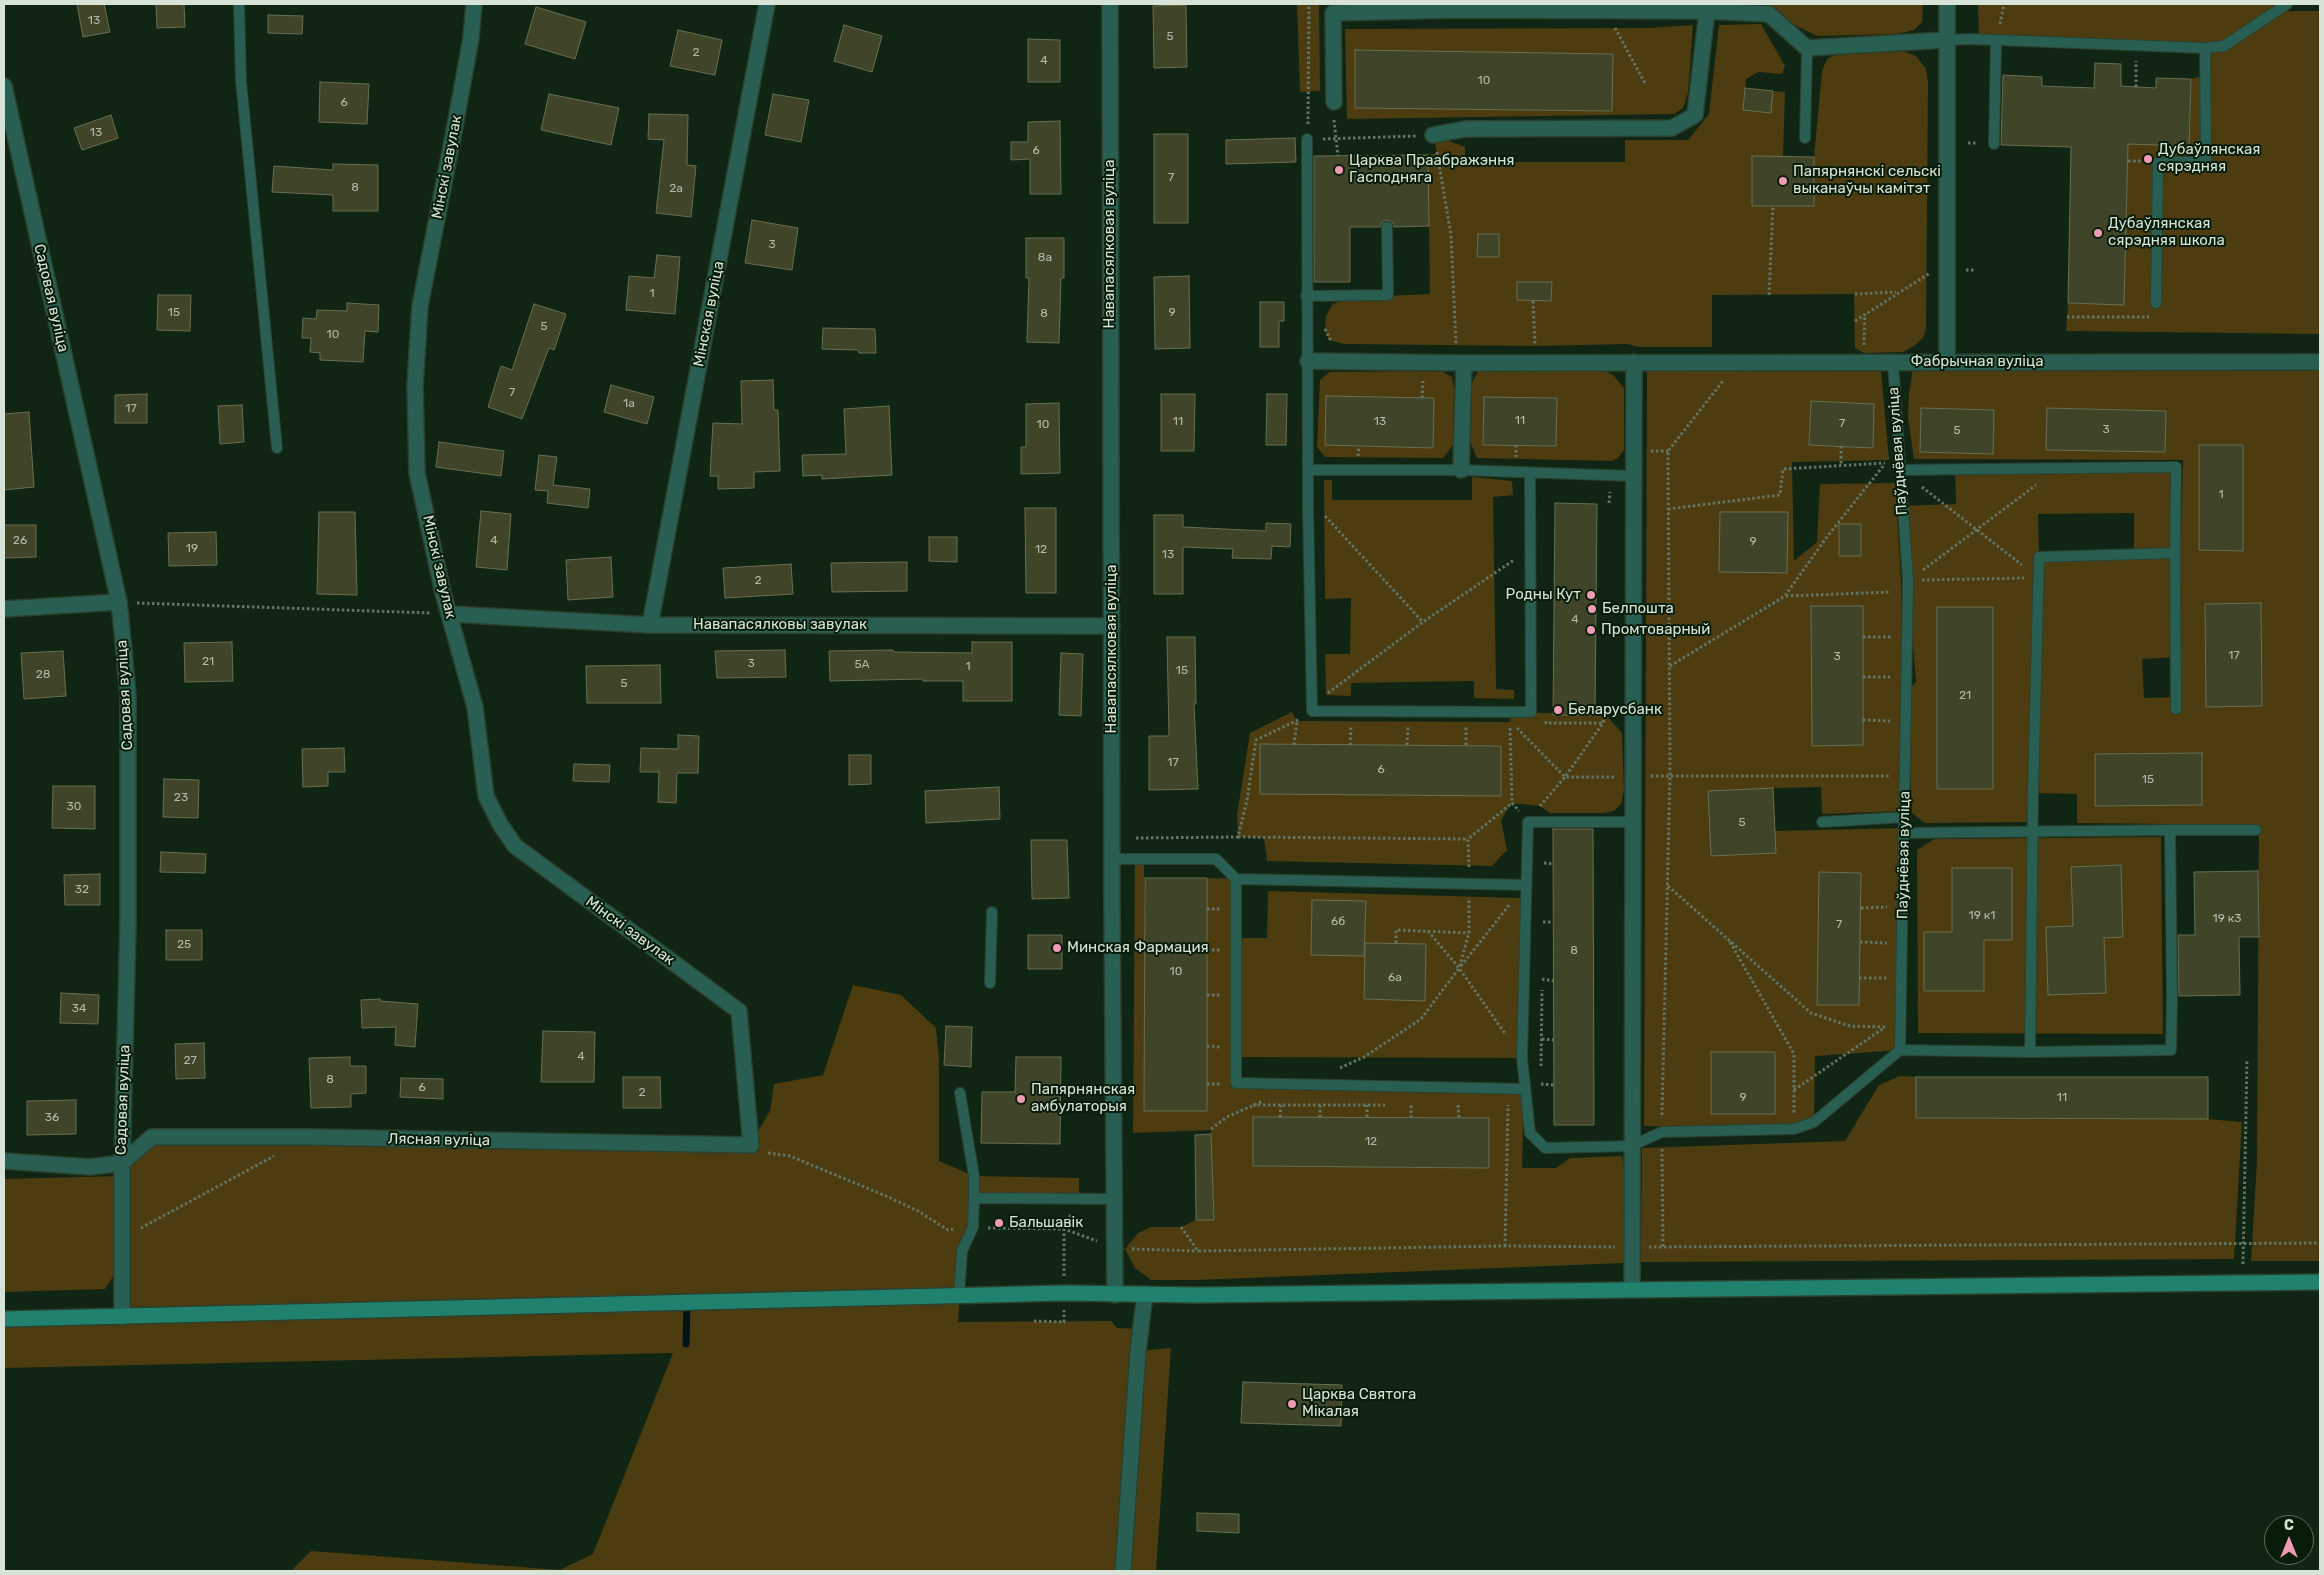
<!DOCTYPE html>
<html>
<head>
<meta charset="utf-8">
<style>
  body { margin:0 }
  #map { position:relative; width:2324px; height:1575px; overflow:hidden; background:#102513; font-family:Rubik,sans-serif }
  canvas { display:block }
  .frame { position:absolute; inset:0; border:5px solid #d6e3d6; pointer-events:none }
  .north { position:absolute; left:2264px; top:1515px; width:50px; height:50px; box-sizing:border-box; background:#071c09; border:1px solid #5a6c5b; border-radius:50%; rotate:0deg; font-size:14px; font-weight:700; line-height:20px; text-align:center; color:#d6e3d6 }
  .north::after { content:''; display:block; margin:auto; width:18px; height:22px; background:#f09ab4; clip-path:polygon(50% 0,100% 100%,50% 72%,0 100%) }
</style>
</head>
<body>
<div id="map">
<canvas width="2324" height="1575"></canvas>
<div class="frame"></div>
<div class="north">С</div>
</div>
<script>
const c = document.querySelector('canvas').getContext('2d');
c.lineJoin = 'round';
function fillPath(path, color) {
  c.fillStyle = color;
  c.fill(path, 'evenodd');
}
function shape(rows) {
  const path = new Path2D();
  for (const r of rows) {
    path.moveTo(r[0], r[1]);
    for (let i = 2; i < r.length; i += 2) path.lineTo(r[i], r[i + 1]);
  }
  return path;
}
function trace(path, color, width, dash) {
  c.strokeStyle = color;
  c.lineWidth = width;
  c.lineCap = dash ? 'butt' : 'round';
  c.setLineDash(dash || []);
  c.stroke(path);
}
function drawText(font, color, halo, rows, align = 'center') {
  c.font = font + ' Rubik,sans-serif';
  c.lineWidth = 4;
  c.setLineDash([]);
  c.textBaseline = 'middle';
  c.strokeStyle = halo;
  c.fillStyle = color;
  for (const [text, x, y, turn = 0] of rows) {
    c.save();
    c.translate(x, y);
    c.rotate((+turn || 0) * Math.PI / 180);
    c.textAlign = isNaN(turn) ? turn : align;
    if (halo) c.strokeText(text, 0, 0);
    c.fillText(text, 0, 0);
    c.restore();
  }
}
const green = shape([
  [1297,4,1319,4,1320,91,1300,92],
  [1766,4,1923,4,1922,22,1914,30,1897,34,1817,36,1793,24],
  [1978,4,2278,4,2278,11,2320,11,2320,334,2066,331,2068,303,2124,304,2128,135,2189,146,2191,79,2205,75,2205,48,1979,40],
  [1761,24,1785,66,1782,74,1758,72,1746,79,1743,109,1771,113,1773,91,1785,92,1783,156,1752,156,1752,206,1814,206,1814,157,1822,71,1827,59,1841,52,1903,51,1916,56,1926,69,1928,82,1926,328,1923,338,1914,346,1903,352,1864,353,1855,348,1854,294,1712,295,1712,347,1639,347,1627,344,1535,346,1344,344,1329,340,1325,329,1326,316,1332,305,1345,298,1430,294,1428,155,1437,153,1433,135,1465,147,1465,162,1625,162,1625,140,1688,140,1709,114,1719,25],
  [1693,25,1688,93,1683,108,1674,114,1347,119,1345,29,1649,28],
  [1914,362,2320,362,2320,1261,2251,1261,2257,1161,2259,825,2077,823,2077,794,2033,793,2032,822,1925,823,1912,813,1907,691,1916,682,1902,506,1956,504,1955,468,2176,467,2176,657,2142,659,2144,698,2176,697,2183,460,1914,459,1908,417,1909,394],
  [2134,513,2134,554,2039,556,2038,514],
  [1601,369,1613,375,1624,388,1624,450,1618,458,1612,461,1477,458,1470,441,1471,384,1478,372],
  [1881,370,1889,460,1792,462,1794,561,1817,542,1820,484,1895,483,1901,579,1905,811,1822,814,1821,787,1773,788,1775,831,1905,828,1900,1050,1815,1056,1814,1122,1794,1129,1644,1126,1647,371],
  [1423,371,1443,372,1452,377,1454,388,1453,445,1443,458,1325,457,1317,447,1320,380,1330,372],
  [1472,477,1512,481,1513,495,1493,497,1496,689,1514,690,1514,699,1474,698,1474,681,1351,683,1351,696,1326,695,1325,654,1350,654,1351,598,1325,599,1324,480,1332,480,1332,500,1472,500],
  [1292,712,1297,721,1510,722,1511,712,1606,715,1622,733,1624,790,1621,804,1614,811,1604,813,1550,813,1540,806,1512,803,1501,820,1507,850,1492,866,1267,861,1264,838,1238,837,1237,815,1250,733],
  [2161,837,2163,1034,1918,1033,1917,850,1934,839],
  [1135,858,1144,858,1144,1111,1207,1111,1207,878,1236,879,1236,938,1267,938,1268,891,1521,898,1522,1058,1236,1057,1236,1083,1524,1089,1522,1168,1556,1168,1570,1158,1621,1156,1624,1162,1624,1263,1197,1280,1151,1280,1135,1268,1125,1249,1138,1233,1151,1227,1181,1227,1196,1220,1214,1220,1211,1130,1133,1133],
  [1254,1117,1489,1119,1489,1168,1253,1166],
  [853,985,901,995,936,1028,939,1061,939,1161,974,1176,1079,1178,1079,1199,974,1198,973,1227,962,1251,958,1322,1111,1321,1117,1328,1141,1329,1138,1351,1171,1348,1156,1571,291,1571,311,1551,560,1570,593,1554,673,1353,4,1368,4,1319,122,1317,122,1163,152,1137,750,1145,770,1111,774,1084,823,1075],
  [1900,1076,1916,1077,1916,1118,2208,1119,2242,1122,2234,1259,1641,1262,1642,1148,1845,1141,1879,1085],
  [120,1176,116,1272,105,1289,4,1292,4,1179]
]);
const stream = shape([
  [686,1344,687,1304]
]);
const building = shape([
  [77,4,104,4,110,32,83,37,77,4],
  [156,4,184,4,185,27,157,28,156,4],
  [1186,5,1187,67,1154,68,1153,6,1186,5],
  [536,7,586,22,575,59,525,44,536,7],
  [268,15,303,16,302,34,268,33,268,15],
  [844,25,882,36,872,72,834,61,844,25],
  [678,30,722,40,715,75,670,66,678,30],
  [1028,39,1060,40,1060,82,1028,82,1028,39],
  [1355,50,1613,54,1612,111,1355,108,1355,50],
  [2095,63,2121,64,2121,86,2156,88,2156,78,2191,79,2189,146,2128,144,2124,305,2068,303,2071,147,2001,145,2003,75,2042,77,2042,86,2094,88,2095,63],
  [320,82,369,84,367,124,319,122,320,82],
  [1745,88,1773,91,1771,113,1743,110,1745,88],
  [549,94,619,108,611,145,541,130,549,94],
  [773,94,809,100,801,142,765,135,773,94],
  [649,114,688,115,687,165,696,166,691,217,656,213,664,140,648,139,649,114],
  [111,115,118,138,82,150,74,128,111,115],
  [1060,121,1061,194,1030,194,1030,159,1011,160,1011,142,1028,142,1028,122,1060,121],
  [1154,134,1188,134,1188,223,1154,223,1154,134],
  [1295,138,1296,162,1226,164,1226,140,1295,138],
  [1428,155,1429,226,1394,227,1393,223,1387,220,1383,221,1380,227,1350,227,1350,282,1314,282,1314,156,1428,155],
  [1752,156,1814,157,1814,206,1752,206,1752,156],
  [333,164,378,165,378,211,333,211,333,195,272,192,274,166,333,170,333,164],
  [752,220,798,228,792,270,745,263,752,220],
  [1478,234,1499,234,1499,257,1477,257,1478,234],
  [1026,238,1064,238,1064,278,1061,278,1059,343,1027,342,1029,278,1026,278,1026,238],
  [657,255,680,257,675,314,626,310,629,276,654,278,657,255],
  [1189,276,1190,348,1155,349,1154,277,1189,276],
  [1517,282,1552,282,1551,301,1517,300,1517,282],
  [158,295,191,295,190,331,157,330,158,295],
  [1260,302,1284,302,1284,321,1279,321,1279,347,1260,347,1260,302],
  [347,303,379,305,378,332,365,331,363,362,320,360,320,353,310,352,311,338,302,338,303,318,316,319,317,310,347,311,347,303],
  [534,304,566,314,554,350,549,348,522,419,488,407,501,366,512,370,534,304],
  [823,328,875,329,876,353,859,353,858,350,822,349,823,328],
  [773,380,774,410,778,410,780,471,754,472,754,488,718,489,718,476,710,476,713,423,742,424,741,381,773,380],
  [611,385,654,397,647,424,604,412,611,385],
  [147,394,147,423,115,423,115,395,147,394],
  [1161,394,1195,394,1194,451,1161,451,1161,394],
  [1267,394,1287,394,1286,445,1266,445,1267,394],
  [1326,396,1434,398,1433,448,1325,445,1326,396],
  [1484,397,1557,398,1556,446,1483,445,1484,397],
  [1811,401,1874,404,1873,448,1809,445,1811,401],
  [1059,403,1060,473,1021,474,1021,447,1026,447,1026,404,1059,403],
  [242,405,244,442,220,444,218,406,242,405],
  [889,406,892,475,822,479,822,475,803,476,802,455,846,454,844,409,889,406],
  [1921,408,1994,410,1993,454,1920,452,1921,408],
  [2047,408,2166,411,2165,452,2046,450,2047,408],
  [29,412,34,487,4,490,4,414,29,412],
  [439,442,504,451,501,476,436,467,439,442],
  [2199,445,2243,445,2243,551,2199,550,2199,445],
  [539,455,557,457,553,485,590,489,588,508,547,503,548,491,535,490,539,455],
  [1555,503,1597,504,1595,715,1553,715,1555,503],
  [1025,508,1056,508,1056,593,1026,593,1025,508],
  [481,511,511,514,507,570,476,567,481,511],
  [319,512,355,512,357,595,317,594,319,512],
  [1720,512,1788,512,1787,573,1719,572,1720,512],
  [1154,515,1183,515,1183,527,1266,531,1266,523,1291,524,1290,547,1272,546,1271,559,1232,558,1233,549,1183,547,1183,594,1154,594,1154,515],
  [1839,524,1861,524,1861,556,1839,556,1839,524],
  [4,525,36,525,36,557,4,558,4,525],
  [216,532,217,565,169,566,168,533,216,532],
  [929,537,957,537,957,562,929,561,929,537],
  [611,557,613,597,568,600,566,560,611,557],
  [907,562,907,591,832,592,831,563,907,562],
  [791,564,793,594,725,598,723,568,791,564],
  [2261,603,2262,706,2206,707,2205,604,2261,603],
  [1811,606,1863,606,1863,745,1812,746,1811,606],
  [1937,607,1993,607,1993,789,1937,789,1937,607],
  [1167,637,1195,637,1196,704,1194,704,1198,789,1149,790,1149,736,1169,736,1167,637],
  [232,642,233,681,185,682,184,643,232,642],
  [972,642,1012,642,1012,701,963,701,963,681,923,681,923,679,830,681,829,651,893,650,894,652,972,653,972,642],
  [785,650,786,677,717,678,715,651,785,650],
  [63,651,66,696,24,699,21,653,63,651],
  [1061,653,1083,654,1081,716,1059,715,1061,653],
  [660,665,661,703,587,703,586,666,660,665],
  [678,735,699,736,698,773,677,773,676,803,658,802,659,772,640,772,641,748,678,749,678,735],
  [1260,744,1501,746,1501,796,1260,794,1260,744],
  [344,748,345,772,328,772,328,786,303,787,302,749,344,748],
  [2202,753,2202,805,2095,806,2095,754,2202,753],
  [849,755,871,755,871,784,849,785,849,755],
  [574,764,610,765,609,782,573,781,574,764],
  [164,779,199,780,198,818,163,817,164,779],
  [53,786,95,786,95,829,52,828,53,786],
  [999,787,1000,819,926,823,925,791,999,787],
  [1773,788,1776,853,1711,856,1708,791,1773,788],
  [1553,829,1593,829,1594,1125,1554,1125,1553,829],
  [1031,840,1067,840,1069,898,1032,899,1031,840],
  [161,852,206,854,205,873,160,872,161,852],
  [2121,865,2123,937,2104,938,2106,993,2048,995,2046,927,2073,926,2071,867,2121,865],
  [1952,868,2012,868,2012,940,1984,940,1984,991,1924,991,1924,932,1952,932,1952,868],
  [2258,871,2259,937,2239,937,2240,995,2179,996,2178,935,2195,935,2194,872,2258,871],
  [1819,872,1861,873,1859,1005,1817,1005,1819,872],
  [100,874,100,905,65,905,64,875,100,874],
  [1145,878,1207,878,1207,1111,1144,1111,1145,878],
  [1312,900,1366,901,1364,956,1311,955,1312,900],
  [166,930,202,930,202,960,166,960,166,930],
  [1028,935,1062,935,1062,969,1028,969,1028,935],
  [1365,943,1426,944,1425,1001,1364,999,1365,943],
  [61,993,99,995,98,1024,60,1023,61,993],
  [380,999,380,1001,418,1004,415,1047,395,1045,396,1027,362,1028,361,1000,380,999],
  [946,1026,972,1027,971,1067,944,1065,946,1026],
  [543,1031,595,1032,594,1082,541,1082,543,1031],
  [204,1043,205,1078,176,1079,175,1044,204,1043],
  [1711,1052,1775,1052,1775,1114,1711,1114,1711,1052],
  [350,1057,350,1066,366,1066,366,1093,351,1094,351,1107,311,1108,309,1058,350,1057],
  [1016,1057,1061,1057,1060,1144,981,1143,982,1092,1015,1092,1016,1057],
  [623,1077,660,1077,661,1108,623,1108,623,1077],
  [1916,1077,2208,1077,2208,1119,1916,1118,1916,1077],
  [401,1078,443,1079,443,1099,400,1097,401,1078],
  [76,1100,76,1134,27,1135,27,1101,76,1100],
  [1253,1117,1489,1118,1489,1168,1253,1166,1253,1117],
  [1211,1134,1214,1220,1196,1220,1195,1135,1211,1134],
  [1243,1382,1342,1385,1341,1426,1241,1423,1243,1382],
  [1197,1513,1239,1514,1239,1533,1197,1531,1197,1513]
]);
const path = shape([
  [2000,24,2004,4],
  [1615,28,1646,85],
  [2136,87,2136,61],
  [1334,120,1338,156],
  [1308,124,1309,4],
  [1323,139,1416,136],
  [1968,143,1978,143],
  [1437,152,1451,235,1456,344],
  [2128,161,2143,161],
  [1966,270,1974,270],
  [1855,294,1896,292],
  [1769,295,1773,206],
  [1533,301,1535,345],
  [2067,317,2149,317],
  [1855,321,1930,273],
  [1325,329,1331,341],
  [1864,345,1865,314],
  [1422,398,1423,381],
  [1516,445,1516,457],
  [1841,446,1841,466],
  [1651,451,1668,451],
  [1358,456,1359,446],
  [1922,487,2022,565],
  [1609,503,1610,492],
  [1668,509,1780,495,1783,469,1885,463],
  [1325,516,1423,622],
  [1923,570,2036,485],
  [1922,580,2024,578],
  [1786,596,1891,592],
  [137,603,431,613],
  [1863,637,1891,637],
  [1670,666,1785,596,1826,538,1884,465],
  [1863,677,1890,677],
  [1328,693,1423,622,1514,560],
  [1863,720,1890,721],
  [1546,721,1546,723,1603,723],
  [1510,728,1512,803,1519,811],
  [1517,728,1565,777,1615,777],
  [1294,745,1297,721],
  [1350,745,1351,727],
  [1407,745,1408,726],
  [1466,745,1466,726],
  [1651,776,1890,776],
  [1540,806,1565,777,1603,723,1607,707],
  [1238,837,1468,839],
  [1136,838,1238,837,1247,800,1256,740,1300,719],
  [1544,863,1553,864],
  [1469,867,1468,839,1512,803],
  [1668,886,1811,1013,1850,1026,1886,1027],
  [1861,908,1887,907],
  [1207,909,1222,909],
  [1543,922,1553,922],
  [1428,931,1459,968,1506,1035],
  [1730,942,1794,1054,1794,1113],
  [1860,942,1887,943],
  [1396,943,1396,930,1469,933],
  [1207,950,1221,950],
  [1461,966,1510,904],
  [1859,978,1886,978],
  [1542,979,1554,981],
  [1207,995,1221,995],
  [1542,1039,1554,1040],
  [1207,1046,1221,1047],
  [1541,1066,1542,990],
  [1340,1068,1364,1057,1421,1019,1459,968,1469,933,1469,899],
  [1207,1084,1221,1084],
  [1541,1084,1554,1085],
  [1794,1090,1884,1028],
  [1253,1105,1385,1105],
  [1320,1105,1320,1117],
  [1458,1105,1459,1118],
  [1061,1106,1095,1108],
  [1662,1115,1670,775,1668,451,1723,381],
  [1280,1117,1281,1105],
  [1367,1117,1367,1105],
  [1411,1118,1411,1105],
  [1211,1129,1227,1117,1263,1101],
  [1662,1149,1663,1247],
  [768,1153,790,1156,886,1196,918,1211,948,1230,954,1229],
  [1181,1227,1198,1251,1505,1246,1615,1247],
  [141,1228,274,1156],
  [988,1228,1064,1229,1097,1241],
  [1505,1246,1508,1105],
  [1649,1247,2320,1243],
  [1132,1249,1198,1251],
  [2243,1264,2247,1059],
  [1064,1276,1064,1229,1071,1214],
  [1034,1321,1064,1322,1064,1310]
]);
const lane = shape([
  [239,4,241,81,277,448],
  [1946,40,1971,39,2205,48,2224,46,2287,4],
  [1805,138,1807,48],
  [1307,139,1308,507,1312,711,1531,712,1530,473],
  [1994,144,1996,41],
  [1306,296,1388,295,1387,227],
  [2156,303,2158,162,2206,162,2205,48],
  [1308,470,1461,470,1633,476],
  [1900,470,2176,467,2175,553,2039,557,2033,793,2030,1052],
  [2175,553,2176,709],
  [1633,822,1528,822,1522,1058,1530,1133,1545,1148,1631,1146,1662,1132,1794,1129,1814,1122,1900,1050,1908,580,1893,362],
  [1822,822,1905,817],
  [2170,830,2256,830],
  [1112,859,1216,859,1236,879,1236,1083,1524,1089],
  [1236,879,1526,885],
  [990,983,992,912],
  [1900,1050,2030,1052,2171,1050,2172,996,2170,830,1905,833],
  [974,1198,1115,1199],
  [959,1296,962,1251,973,1227,974,1198,974,1176,960,1093]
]);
const street = shape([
  [1110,4,1112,911,1115,1295],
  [1947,4,1947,362],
  [4,86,119,602,124,651,128,696,128,924,122,1163,122,1317],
  [1334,102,1333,13,1454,10,1707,11,1769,14,1807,48,1946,40],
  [1433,135,1465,129,1672,128,1695,115,1707,11],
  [1308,361,1464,363,2320,362],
  [1461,470,1464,363],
  [4,609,119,602],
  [450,614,650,625,1112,626],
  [650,625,767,4],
  [4,1161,90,1167,122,1163,152,1137,310,1137,751,1145,739,1011,515,846,500,824,486,796,475,707,443,593,417,473,415,386,420,306,455,126,471,38,474,4],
  [1632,1288,1634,362],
  [1123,1571,1138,1351,1145,1294]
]);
const secondary = shape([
  [4,1319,1064,1293,1197,1295,2320,1282]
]);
const markers = [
  [2148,159,5,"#f09ab4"],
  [1339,170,5,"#f09ab4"],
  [1783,181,5,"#f09ab4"],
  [2098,233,5,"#f09ab4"],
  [1591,595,5,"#f09ab4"],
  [1592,609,5,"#f09ab4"],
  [1591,630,5,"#f09ab4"],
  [1558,710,5,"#f09ab4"],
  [1057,948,5,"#f09ab4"],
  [1021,1099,5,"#f09ab4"],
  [999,1223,5,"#f09ab4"],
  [1292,1404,5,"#f09ab4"]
];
const numberNames = [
  ["13",94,21],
  ["5",1170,37],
  ["2",696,53],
  ["4",1044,61],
  ["10",1484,81],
  ["6",344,103],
  ["13",96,133],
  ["6",1036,151],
  ["7",1171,178],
  ["8",355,188],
  ["2а",676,189],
  ["3",772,245],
  ["8а",1045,258],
  ["1",652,294],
  ["15",174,313],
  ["9",1172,313],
  ["8",1044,314],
  ["5",544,327],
  ["10",333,335],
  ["7",512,393],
  ["1а",629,404],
  ["17",131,409],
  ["11",1520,421],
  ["11",1178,422],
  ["13",1380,422],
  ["7",1842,424],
  ["10",1043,425],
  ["3",2106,430],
  ["5",1957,431],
  ["1",2221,495],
  ["26",20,541],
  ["4",494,541],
  ["9",1753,542],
  ["19",192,549],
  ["12",1041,550],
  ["13",1168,555],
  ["2",758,581],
  ["4",1575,620],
  ["17",2234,656],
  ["3",1837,657],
  ["21",208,662],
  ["3",751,664],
  ["5А",862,665],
  ["1",968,667],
  ["15",1182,671],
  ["28",43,675],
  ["5",624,684],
  ["21",1965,696],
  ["17",1173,763],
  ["6",1381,770],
  ["15",2148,780],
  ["23",181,798],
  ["30",74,807],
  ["5",1742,823],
  ["32",82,890],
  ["19 к1",1982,916],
  ["19 к3",2227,919],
  ["6б",1338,922],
  ["7",1839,925],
  ["25",184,945],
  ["8",1574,951],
  ["10",1176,972],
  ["6а",1395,978],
  ["34",79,1009],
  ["4",581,1057],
  ["27",190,1061],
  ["8",330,1080],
  ["6",422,1088],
  ["2",642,1093],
  ["9",1743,1098],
  ["11",2062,1098],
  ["36",52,1118],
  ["12",1371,1142]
];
const poiNames = [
  ["Дубаўлянская",2158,150],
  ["сярэдняя",2158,167],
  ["Царква Праабражэння",1349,161],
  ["Гасподняга",1349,178],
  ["Папярнянскі сельскі",1793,172],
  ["выканаўчы камітэт",1793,189],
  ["Дубаўлянская",2108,224],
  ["сярэдняя школа",2108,241],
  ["Родны Кут",1581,595,"right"],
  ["Белпошта",1602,609],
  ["Промтоварный",1601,630],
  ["Беларусбанк",1568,710],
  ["Минская Фармация",1067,948],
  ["Папярнянская",1031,1090],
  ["амбулаторыя",1031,1107],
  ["Бальшавік",1009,1223],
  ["Царква Святога",1302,1395],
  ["Мікалая",1302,1412]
];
const streetNames = [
  ["Мінскі завулак",447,167,-79],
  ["Навапасялковая вуліца",1110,244,-90],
  ["Садовая вуліца",51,298,77],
  ["Мінская вуліца",709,314,-79],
  ["Фабрычная вуліца",1977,362],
  ["Паўднёвая вуліца",1898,451,-94],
  ["Мінскі завулак",439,567,77],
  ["Навапасялковы завулак",780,625],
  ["Навапасялковая вуліца",1112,649,-90],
  ["Садовая вуліца",125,695,-93],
  ["Паўднёвая вуліца",1904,855,-89],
  ["Мінскі завулак",630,931,36],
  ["Садовая вуліца",123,1100,-88],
  ["Лясная вуліца",439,1140,1]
];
fillPath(green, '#4c3c0f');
trace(stream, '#001316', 7);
fillPath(building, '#404529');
trace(building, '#696f51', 1);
trace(lane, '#2c402e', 12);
trace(street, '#2c402e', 18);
trace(secondary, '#2c402e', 18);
trace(path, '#637565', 3, [2.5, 2.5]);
trace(lane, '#295f52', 10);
trace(street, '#295f52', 15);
trace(secondary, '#20826e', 15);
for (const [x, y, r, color] of markers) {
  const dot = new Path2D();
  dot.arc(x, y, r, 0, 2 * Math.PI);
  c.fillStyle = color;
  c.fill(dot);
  trace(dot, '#071c09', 2);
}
drawText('12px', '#b0bcab', null, numberNames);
drawText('15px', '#d6e3d6', '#071c09', poiNames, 'left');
drawText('15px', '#d6e3d6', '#071c09', streetNames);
</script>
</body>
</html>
